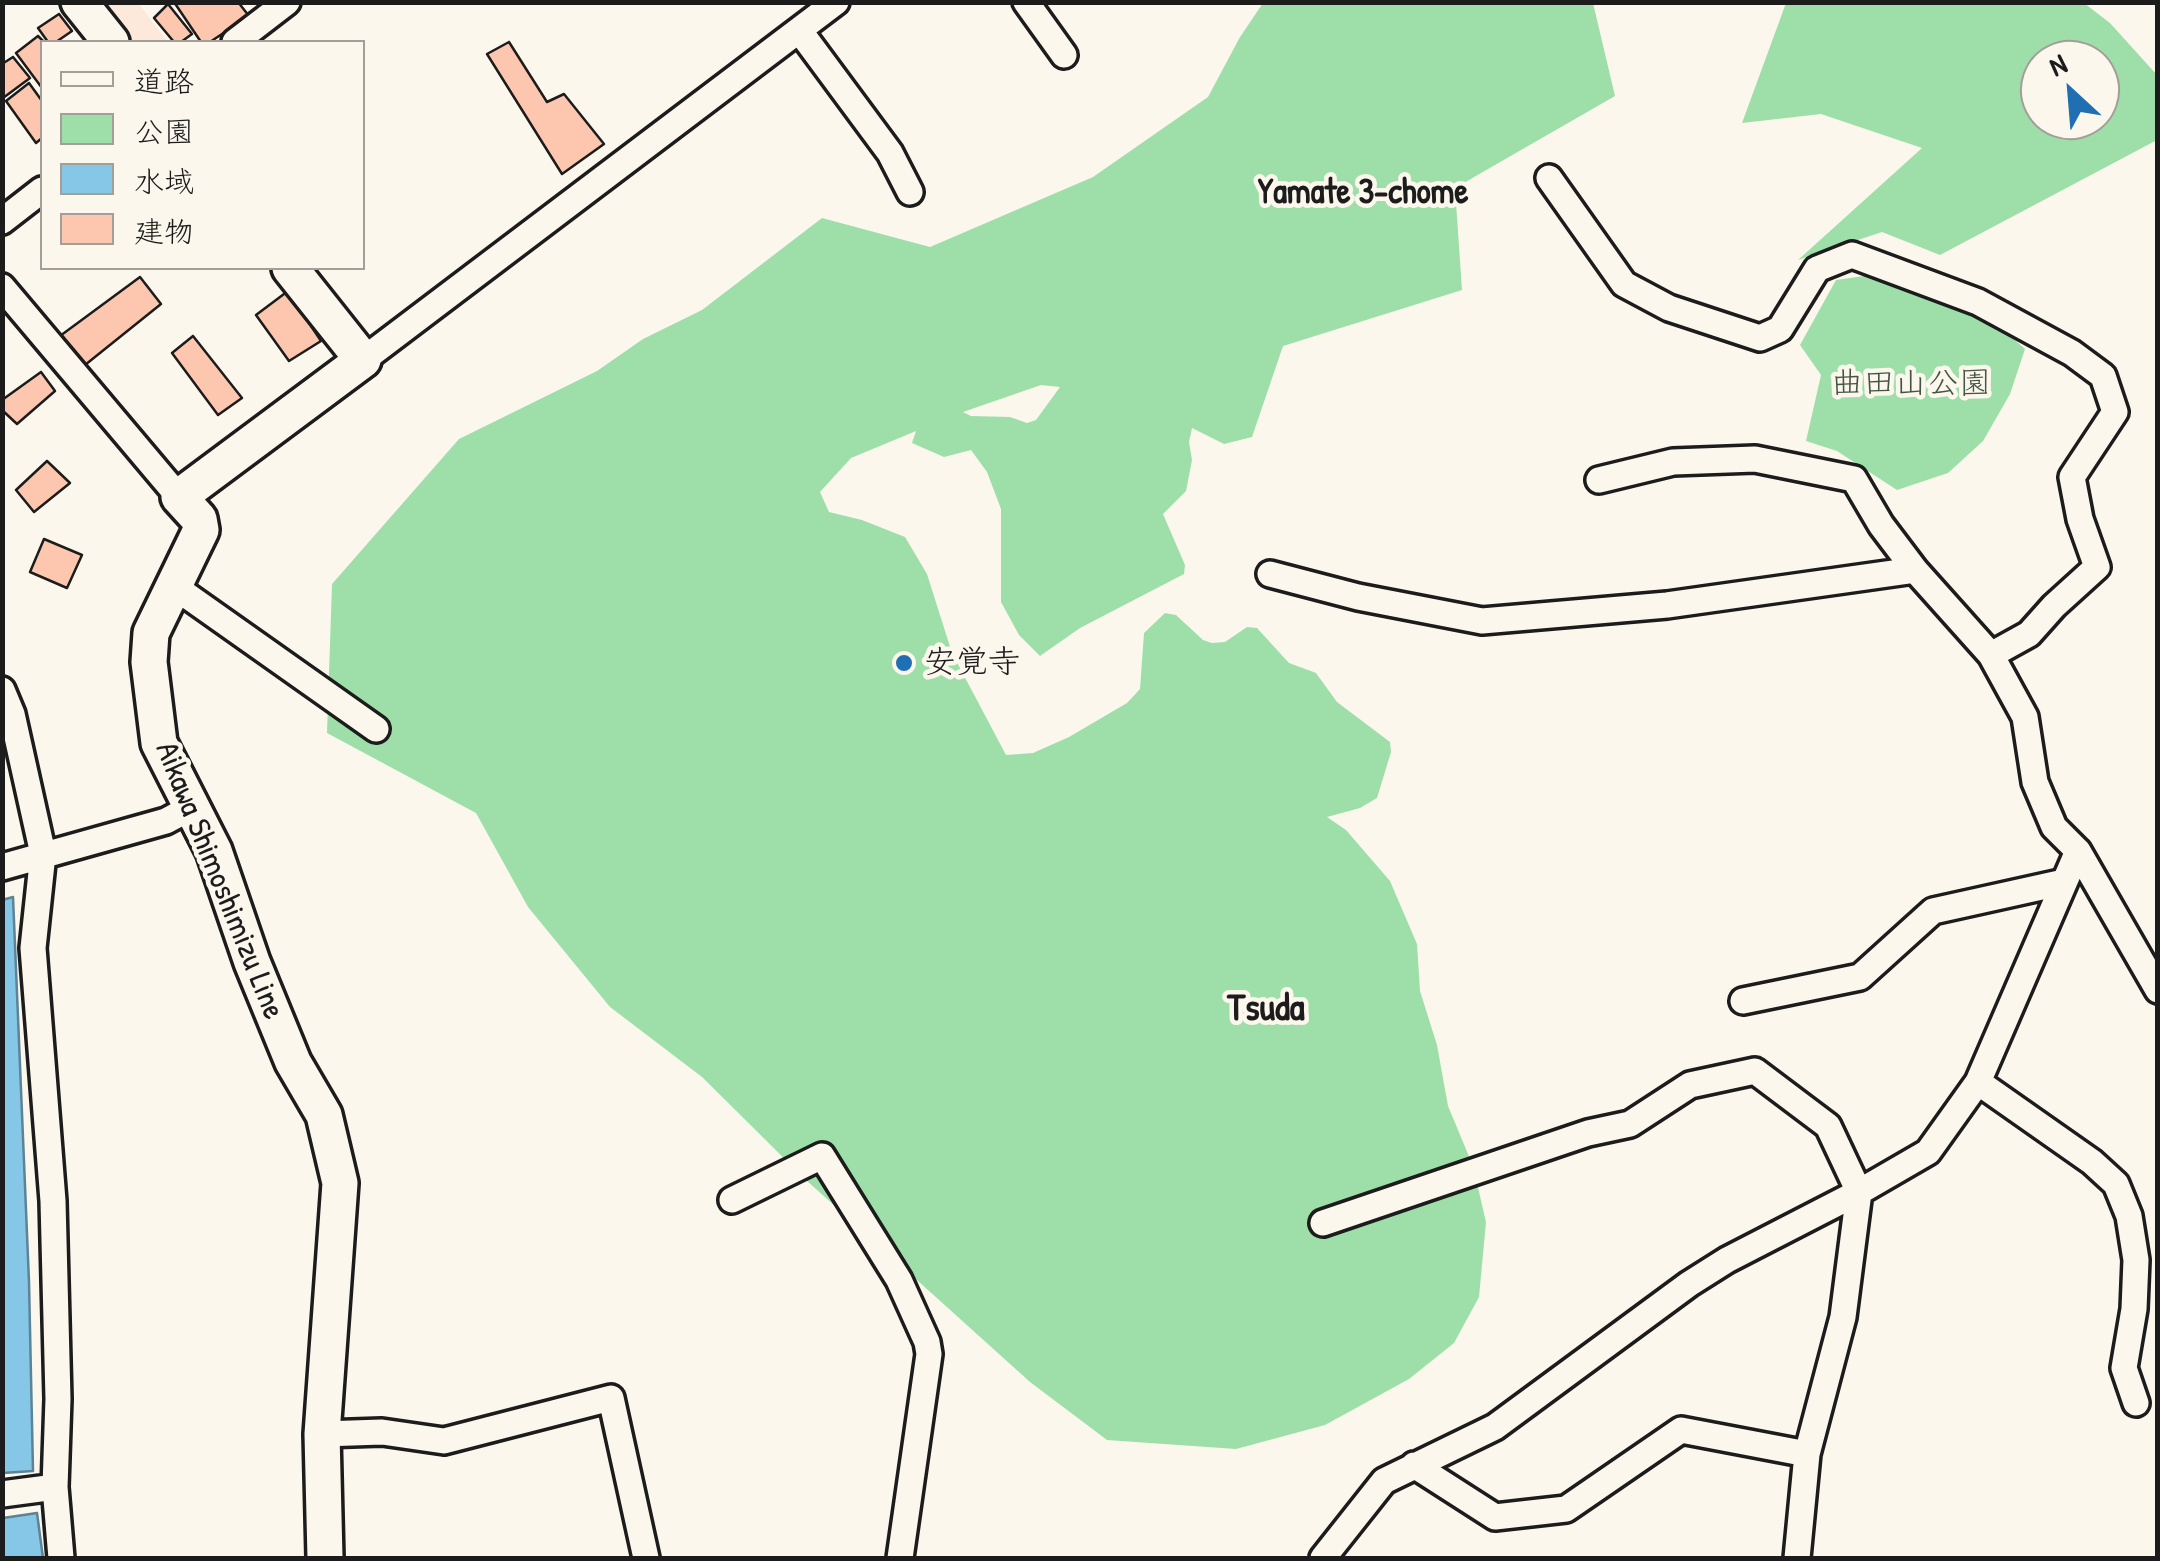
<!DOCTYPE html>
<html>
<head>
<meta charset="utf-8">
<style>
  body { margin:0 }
  #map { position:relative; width:2160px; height:1561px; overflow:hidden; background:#fbf7ec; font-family:"Patrick Hand","Klee One",sans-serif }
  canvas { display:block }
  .frame { position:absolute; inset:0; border:5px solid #1c1c1c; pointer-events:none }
  .legend { position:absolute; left:40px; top:40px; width:325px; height:230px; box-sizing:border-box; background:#fbf7ec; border:2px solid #a29f99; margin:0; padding:12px 18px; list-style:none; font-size:30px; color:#1c1c1c }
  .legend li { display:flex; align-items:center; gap:20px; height:50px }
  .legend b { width:50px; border:2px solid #a29f99 }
  .north { position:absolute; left:2020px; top:40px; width:100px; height:100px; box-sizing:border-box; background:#fbf7ec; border:2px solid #a29f99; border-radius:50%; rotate:334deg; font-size:28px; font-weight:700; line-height:40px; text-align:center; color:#1c1c1c }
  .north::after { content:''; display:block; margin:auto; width:35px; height:45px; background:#1f6fb2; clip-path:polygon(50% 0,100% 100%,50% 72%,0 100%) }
</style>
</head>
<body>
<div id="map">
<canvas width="2160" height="1561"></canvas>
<div class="frame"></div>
<ul class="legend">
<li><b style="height:12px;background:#fbf7ec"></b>道路</li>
<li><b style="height:28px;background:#9edfa9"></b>公園</li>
<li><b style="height:28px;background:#86c7e7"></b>水域</li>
<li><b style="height:28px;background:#fdc7af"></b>建物</li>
</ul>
<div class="north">N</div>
</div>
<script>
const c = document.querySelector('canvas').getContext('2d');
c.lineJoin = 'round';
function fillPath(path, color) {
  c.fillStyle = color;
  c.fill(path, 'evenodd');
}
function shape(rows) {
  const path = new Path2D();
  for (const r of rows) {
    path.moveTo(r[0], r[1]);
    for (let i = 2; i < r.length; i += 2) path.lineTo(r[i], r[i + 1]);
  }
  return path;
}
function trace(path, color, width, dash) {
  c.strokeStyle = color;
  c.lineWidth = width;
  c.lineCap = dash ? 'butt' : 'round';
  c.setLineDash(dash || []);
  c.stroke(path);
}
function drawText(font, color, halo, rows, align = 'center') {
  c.font = font + ' "Patrick Hand","Klee One",sans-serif';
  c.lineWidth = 9;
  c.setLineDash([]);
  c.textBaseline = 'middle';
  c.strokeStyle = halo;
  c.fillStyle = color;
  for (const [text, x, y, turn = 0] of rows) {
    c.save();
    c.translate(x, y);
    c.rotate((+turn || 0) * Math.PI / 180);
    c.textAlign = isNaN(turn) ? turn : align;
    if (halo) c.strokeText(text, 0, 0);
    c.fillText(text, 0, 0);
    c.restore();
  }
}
const built = shape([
  [87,3,138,3,168,42,118,42]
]);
const green = shape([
  [1263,3,1593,3,1615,96,1455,188,1462,290,1283,346,1252,437,1224,444,1192,428,1189,442,1192,460,1186,491,1163,514,1185,565,1184,574,1080,628,1040,656,1019,635,1001,602,1001,509,987,472,971,450,944,457,912,443,916,431,851,458,820,492,829,512,862,520,905,537,927,574,952,653,1006,755,1033,753,1069,737,1127,703,1140,689,1144,633,1165,613,1176,615,1203,640,1212,643,1225,642,1247,627,1257,628,1289,663,1316,673,1337,702,1390,742,1391,752,1377,798,1360,808,1327,817,1346,830,1390,881,1417,944,1420,991,1437,1045,1448,1106,1473,1166,1486,1222,1479,1297,1454,1343,1409,1379,1325,1425,1236,1449,1107,1440,1030,1382,806,1180,702,1077,610,1007,528,907,476,813,327,733,332,584,459,439,597,371,643,339,702,310,822,218,930,247,1093,177,1208,97,1240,37],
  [1041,385,1060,387,1036,420,1027,423,1010,417,971,416,963,412],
  [1786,3,2084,3,2110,23,2157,75,2157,140,1940,255,1882,232,1798,260,1922,148,1821,114,1742,123],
  [2040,60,2100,60,2100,120,2040,120],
  [1871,275,1989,317,2025,349,2010,394,1983,441,1948,473,1897,490,1837,451,1806,441,1821,375,1800,345,1836,280]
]);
const water = shape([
  [13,897,29,1282,33,1471,3,1473,2,900,13,897],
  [37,1513,43,1558,3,1558,3,1518,37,1513]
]);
const building = shape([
  [174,2,238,2,249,16,210,42,201,42,174,2],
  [168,4,192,34,181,42,174,42,154,18,168,4],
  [59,14,72,31,56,42,48,42,38,28,59,14],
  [38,36,44,42,42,88,16,53,38,36],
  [509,42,547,102,564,94,604,144,562,174,487,54,509,42],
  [13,57,30,78,3,98,2,64,13,57],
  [29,83,42,101,42,138,36,143,6,101,29,83],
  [140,277,161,304,85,365,60,336,140,277],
  [288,291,321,341,289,361,256,315,288,291],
  [193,336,242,398,218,415,172,353,193,336],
  [41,372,55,391,17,424,2,410,2,400,41,372],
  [47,461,70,483,34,512,16,490,47,461],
  [44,539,82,555,67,588,30,572,44,539]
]);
const street = shape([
  [1026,2,1064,55],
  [799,30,890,153,910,192],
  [235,42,287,2],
  [1549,178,1624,284,1669,308,1760,338,1780,329,1817,269,1852,255,1978,302,2072,353,2103,376,2115,412,2072,477,2080,519,2097,567,2054,606,2029,634,1991,655],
  [2,221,42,190],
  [2,287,179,497],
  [363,360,836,2],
  [1599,480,1673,462,1755,459,1854,479,1881,525,1915,570,1991,655,2025,717,2035,782,2054,827,2078,851,2158,990],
  [1270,574,1358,597,1482,621,1667,605,1915,570],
  [175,587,376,729],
  [2,690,12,714,43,854,33,948,53,1201,58,1399,55,1487,61,1558],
  [2,867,166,821,192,807],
  [1743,1001,1860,977,1933,911,2064,882],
  [1978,1082,2092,1162,2116,1184,2129,1216,2136,1260,2134,1309,2124,1368,2136,1403],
  [732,1200,822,1156,899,1280,927,1342,929,1354,900,1558],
  [1323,1223,1588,1133,1630,1124,1690,1085,1755,1071,1828,1126,1859,1192,1843,1317,1807,1454,1797,1558],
  [322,1434,382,1432,444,1441,611,1398,646,1558],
  [1414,1465,1495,1517,1566,1509,1681,1430,1807,1454],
  [2,1494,55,1487],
  [1323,1558,1384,1481,1495,1427,1689,1284,1727,1260,1859,1192,1928,1152,1978,1082,2078,851]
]);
const secondary = shape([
  [79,2,111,42],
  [290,268,363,360,179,497,199,519,201,530,151,633,149,662,159,743,214,851,252,962,293,1062,324,1115,340,1183,322,1434,325,1558]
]);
const markers = [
  [904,663,10,"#1f6fb2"]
];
const parkNames = [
  ["曲田山公園",1911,384]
];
const poiNames = [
  ["安覚寺",924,663]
];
const streetNames = [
  ["Aikawa Shimoshimizu Line",219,881,68]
];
const neighbourhoodNames = [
  ["Yamate 3-chome",1363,194]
];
const quarterNames = [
  ["Tsuda",1266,1010]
];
fillPath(built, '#fce9da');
fillPath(green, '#9edfa9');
fillPath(water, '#86c7e7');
trace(water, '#5c8396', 2.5);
fillPath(building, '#fdc7af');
trace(building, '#1c1c1c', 2.5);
trace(street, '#1c1c1c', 32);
trace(secondary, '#1c1c1c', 42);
trace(street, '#fbf7ec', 25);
trace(secondary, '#fbf7ec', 35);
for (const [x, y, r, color] of markers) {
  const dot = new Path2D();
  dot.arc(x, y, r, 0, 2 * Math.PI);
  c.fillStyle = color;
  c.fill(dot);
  trace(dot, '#fbf7ec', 4);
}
drawText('32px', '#435646', '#fbf7ec', parkNames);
drawText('32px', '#1c1c1c', '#fbf7ec', poiNames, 'left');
drawText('32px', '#1c1c1c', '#fbf7ec', streetNames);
drawText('bold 35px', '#1c1c1c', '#fbf7ec', neighbourhoodNames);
drawText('bold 38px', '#1c1c1c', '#fbf7ec', quarterNames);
</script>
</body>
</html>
